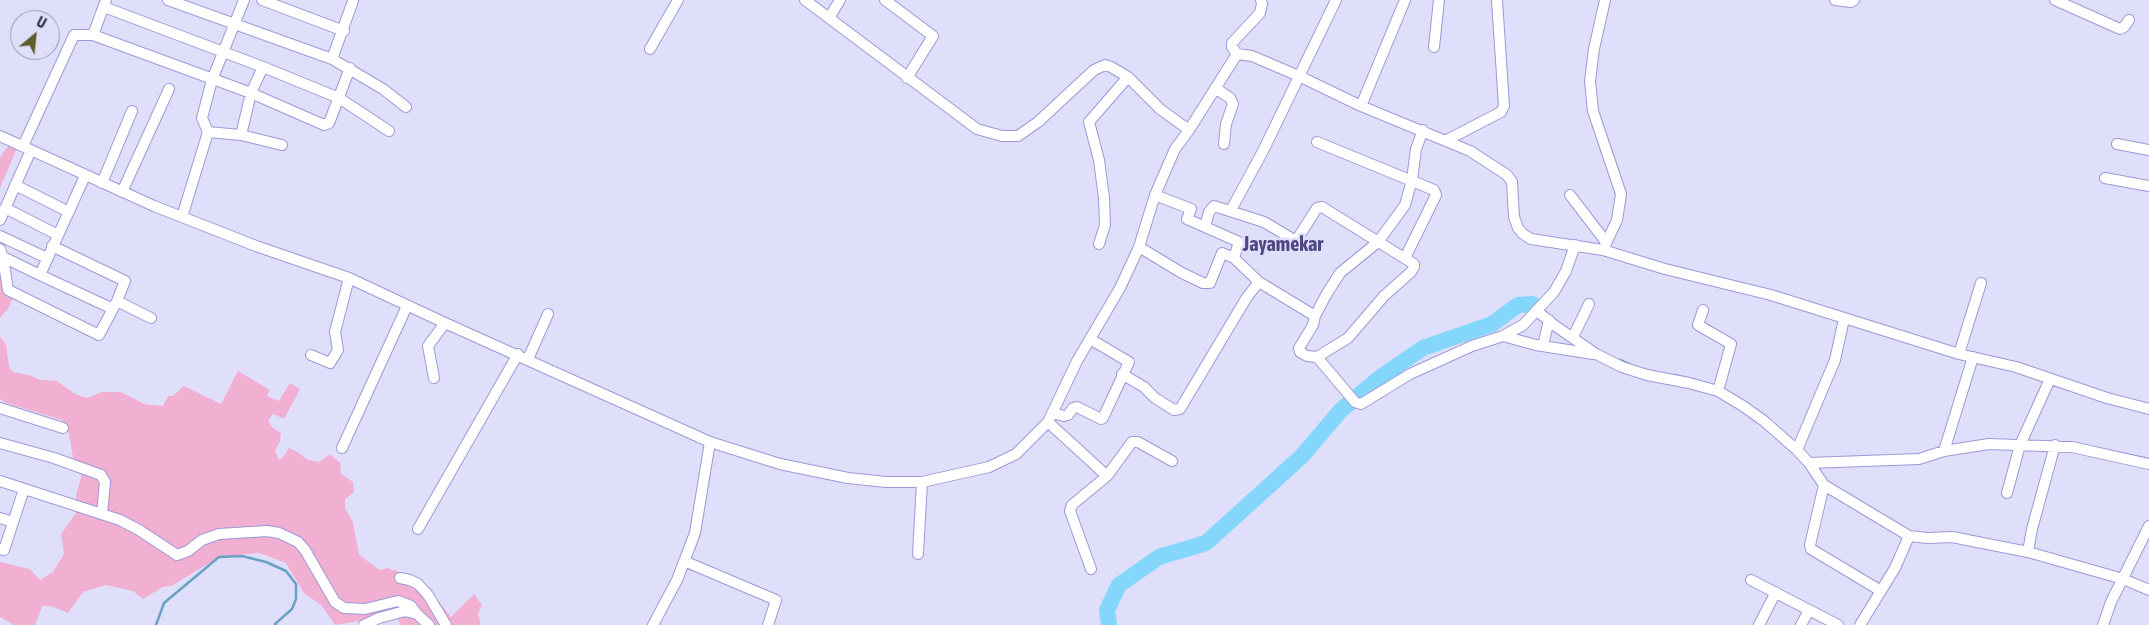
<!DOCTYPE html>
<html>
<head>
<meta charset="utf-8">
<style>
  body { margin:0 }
  #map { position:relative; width:2149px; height:625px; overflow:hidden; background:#e0dffb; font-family:"Asap Condensed",sans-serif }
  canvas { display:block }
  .north { position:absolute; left:10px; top:10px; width:50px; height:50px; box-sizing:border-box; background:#e0dffb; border:1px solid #9795b1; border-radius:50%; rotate:28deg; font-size:14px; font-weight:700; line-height:20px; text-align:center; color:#2a2741 }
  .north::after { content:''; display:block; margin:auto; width:18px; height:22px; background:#5f5d2a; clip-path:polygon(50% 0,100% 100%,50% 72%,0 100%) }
</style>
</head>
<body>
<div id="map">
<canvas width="2149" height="625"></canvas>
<div class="north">U</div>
</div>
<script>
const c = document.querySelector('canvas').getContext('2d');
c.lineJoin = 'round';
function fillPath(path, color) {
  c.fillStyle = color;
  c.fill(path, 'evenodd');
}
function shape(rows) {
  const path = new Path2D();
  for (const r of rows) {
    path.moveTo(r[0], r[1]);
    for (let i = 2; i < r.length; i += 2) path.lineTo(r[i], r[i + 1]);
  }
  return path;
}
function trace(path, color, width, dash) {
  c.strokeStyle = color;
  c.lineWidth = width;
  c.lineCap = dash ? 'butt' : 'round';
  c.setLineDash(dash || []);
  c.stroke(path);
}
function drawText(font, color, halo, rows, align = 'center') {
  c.font = font + ' "Asap Condensed",sans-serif';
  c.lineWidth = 5;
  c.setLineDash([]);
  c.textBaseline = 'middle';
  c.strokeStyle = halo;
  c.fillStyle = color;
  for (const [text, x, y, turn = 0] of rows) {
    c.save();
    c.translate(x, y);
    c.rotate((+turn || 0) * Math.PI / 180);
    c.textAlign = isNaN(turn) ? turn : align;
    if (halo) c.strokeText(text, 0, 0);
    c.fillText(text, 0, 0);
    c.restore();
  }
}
const green = shape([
  [9,145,17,148,0,188,0,157],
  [0,265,13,297,8,309,0,318],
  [0,337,6,344,9,367,13,372,29,375,40,380,57,381,75,394,87,398,102,392,121,392,144,404,163,406,168,396,173,396,184,386,221,404,238,371,270,390,267,396,279,401,290,383,300,389,284,419,273,414,268,421,273,428,281,433,280,441,275,451,279,460,284,456,289,448,299,453,308,460,319,462,330,454,340,463,341,474,353,482,354,492,345,499,345,508,353,522,359,555,380,570,387,568,397,571,409,581,427,587,451,617,474,594,482,605,478,614,481,625,401,625,395,615,335,625,322,606,304,593,286,563,259,553,220,557,171,586,163,587,143,599,133,591,106,585,83,592,68,613,51,606,42,606,35,625,14,625,0,617,0,562,30,569,40,580,53,572,64,554,61,534,76,513,76,495,83,470,74,464,69,434,62,420,6,403,0,399]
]);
const stream = shape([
  [1620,360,1631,365],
  [1675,375,1699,381],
  [156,625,164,603,219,557,242,556,266,562,286,571,296,584,296,599,292,609,275,624,276,625]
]);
const river = shape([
  [1109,625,1107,610,1119,585,1159,557,1206,543,1302,456,1341,410,1382,376,1423,348,1492,324,1518,305,1532,304,1536,306]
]);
const minor = shape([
  [106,0,93,35,251,93,324,125,329,123,350,68],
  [168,0,332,59,383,89,406,107],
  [262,0,344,31],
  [805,0,977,129,1002,136,1018,136,1038,122,1094,70,1105,65,1111,67,1128,77,1160,109,1189,130],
  [885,0,933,36,907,78],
  [1835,0,1851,2,1854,0],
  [2055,0,2120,29,2124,27,2129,20],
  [104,7,263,67,339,98,389,131],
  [829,18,840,0],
  [1434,47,1439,0],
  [650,49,678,0],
  [1237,54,1252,56,1301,77,1361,106,1470,151,1507,175,1512,182,1514,217,1518,228,1523,234,1531,239,1603,250,1665,269,1771,295,1959,354,2016,367,2107,398,2149,409],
  [1237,54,1232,47,1232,43,1260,13,1262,4,1261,0],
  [332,59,353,1],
  [1215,88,1230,98,1233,104,1226,124,1224,144],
  [1361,106,1405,0],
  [1423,130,1416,149,1412,180,1405,205,1378,242,1340,273,1326,295,1315,316,1313,325,1299,348,1300,352,1307,356,1317,357,1355,402,1361,404,1410,374,1472,346,1503,336,1523,325,1554,292,1566,271,1575,245],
  [208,132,241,135,282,145],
  [241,135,251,93,263,67],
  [0,136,154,206,256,246,349,278,445,323,710,442,780,464,848,478,886,482,922,482,989,467,1016,454,1048,422,1077,361,1120,288,1139,247,1155,195,1175,149,1189,130,1237,54],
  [1447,140,1501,112,1504,106,1497,0],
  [1317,142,1434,190,1436,195,1405,258],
  [2117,144,2149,150],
  [23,146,74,35,93,35],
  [85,176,40,275,113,309],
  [2105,178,2149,186],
  [102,183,132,111],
  [15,185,69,212],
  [122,192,169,89],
  [1155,195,1191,209,1187,219,1239,242,1234,258,1259,282,1315,316],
  [1570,195,1606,242],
  [5,208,58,235],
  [1231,210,1263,151,1336,0],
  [182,217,208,132,202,118,212,80,244,0],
  [0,220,31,150],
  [1205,227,1209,212,1214,206,1264,222,1296,241,1317,208,1322,207,1414,264,1414,267,1411,272,1384,296,1348,338,1317,357],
  [0,236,47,258],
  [1099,244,1105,225,1104,198,1099,160,1089,122,1128,77],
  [1139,247,1182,273,1203,283,1210,283,1222,253,1234,258],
  [0,249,3,257,8,290,99,335,117,301,125,281,52,246],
  [1603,250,1617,220,1621,194,1593,111,1590,81,1594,49,1605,0],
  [3,257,40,275],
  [117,301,151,318],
  [1703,310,1698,325,1731,344,1718,391],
  [1537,311,1554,325,1596,354,1622,367,1647,375,1689,383,1718,391,1743,406,1764,421,1797,450,1809,463,1824,485,1909,536,1928,538,1952,537,2028,552,2123,579,2149,590],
  [1503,336,1536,345,1593,354],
  [1573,337,1589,304],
  [1543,346,1549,320],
  [1959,354,1981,283],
  [311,355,330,363,338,350,335,332,349,278],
  [528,359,548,314],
  [1122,374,1144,387,1155,398,1174,410,1180,409,1247,297,1259,282],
  [434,378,428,346,445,323],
  [0,408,63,428],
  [1052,413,1064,416,1068,415,1073,408,1077,407,1101,419,1103,418,1129,362,1090,339],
  [1048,422,1107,476,1072,505,1070,511,1091,569],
  [0,443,54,458,101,475,105,482,102,514],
  [342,448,407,306],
  [1797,450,1835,360,1844,319],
  [1944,451,1973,357],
  [1809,463,1919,459,1944,451,1989,444,2072,447,2149,464],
  [1107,476,1132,442,1138,442,1172,461],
  [0,481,120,520,139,530,177,555,188,551,202,540,219,534,267,531,279,533,298,542,305,550,335,602,344,608,365,609,398,601,411,606,417,614],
  [1824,485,1810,545,1811,549,1881,591],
  [2007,493,2020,445,2050,379],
  [0,518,13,522],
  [418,529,518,354],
  [0,549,4,550,24,489],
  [2028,552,2032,529,2055,445],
  [918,554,922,482],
  [684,561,776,600,768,625],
  [400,578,410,580,418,584,428,595,446,625],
  [1751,580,1838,625],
  [364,625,379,618,405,611,417,614,429,625],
  [653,625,677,580,695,533,710,442],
  [1759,625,1776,592],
  [1801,625,1809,610],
  [1860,625,1895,568,1909,536],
  [2103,625,2111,602,2149,526]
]);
const quarterNames = [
  ["Jayamekar",1283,245]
];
fillPath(green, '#f1b0d1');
trace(stream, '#69a2c2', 2.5);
trace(river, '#84d7fa', 16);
trace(minor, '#9d98d9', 12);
trace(minor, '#fff', 10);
drawText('bold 20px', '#4f4882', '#e0dffb', quarterNames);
</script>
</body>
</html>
